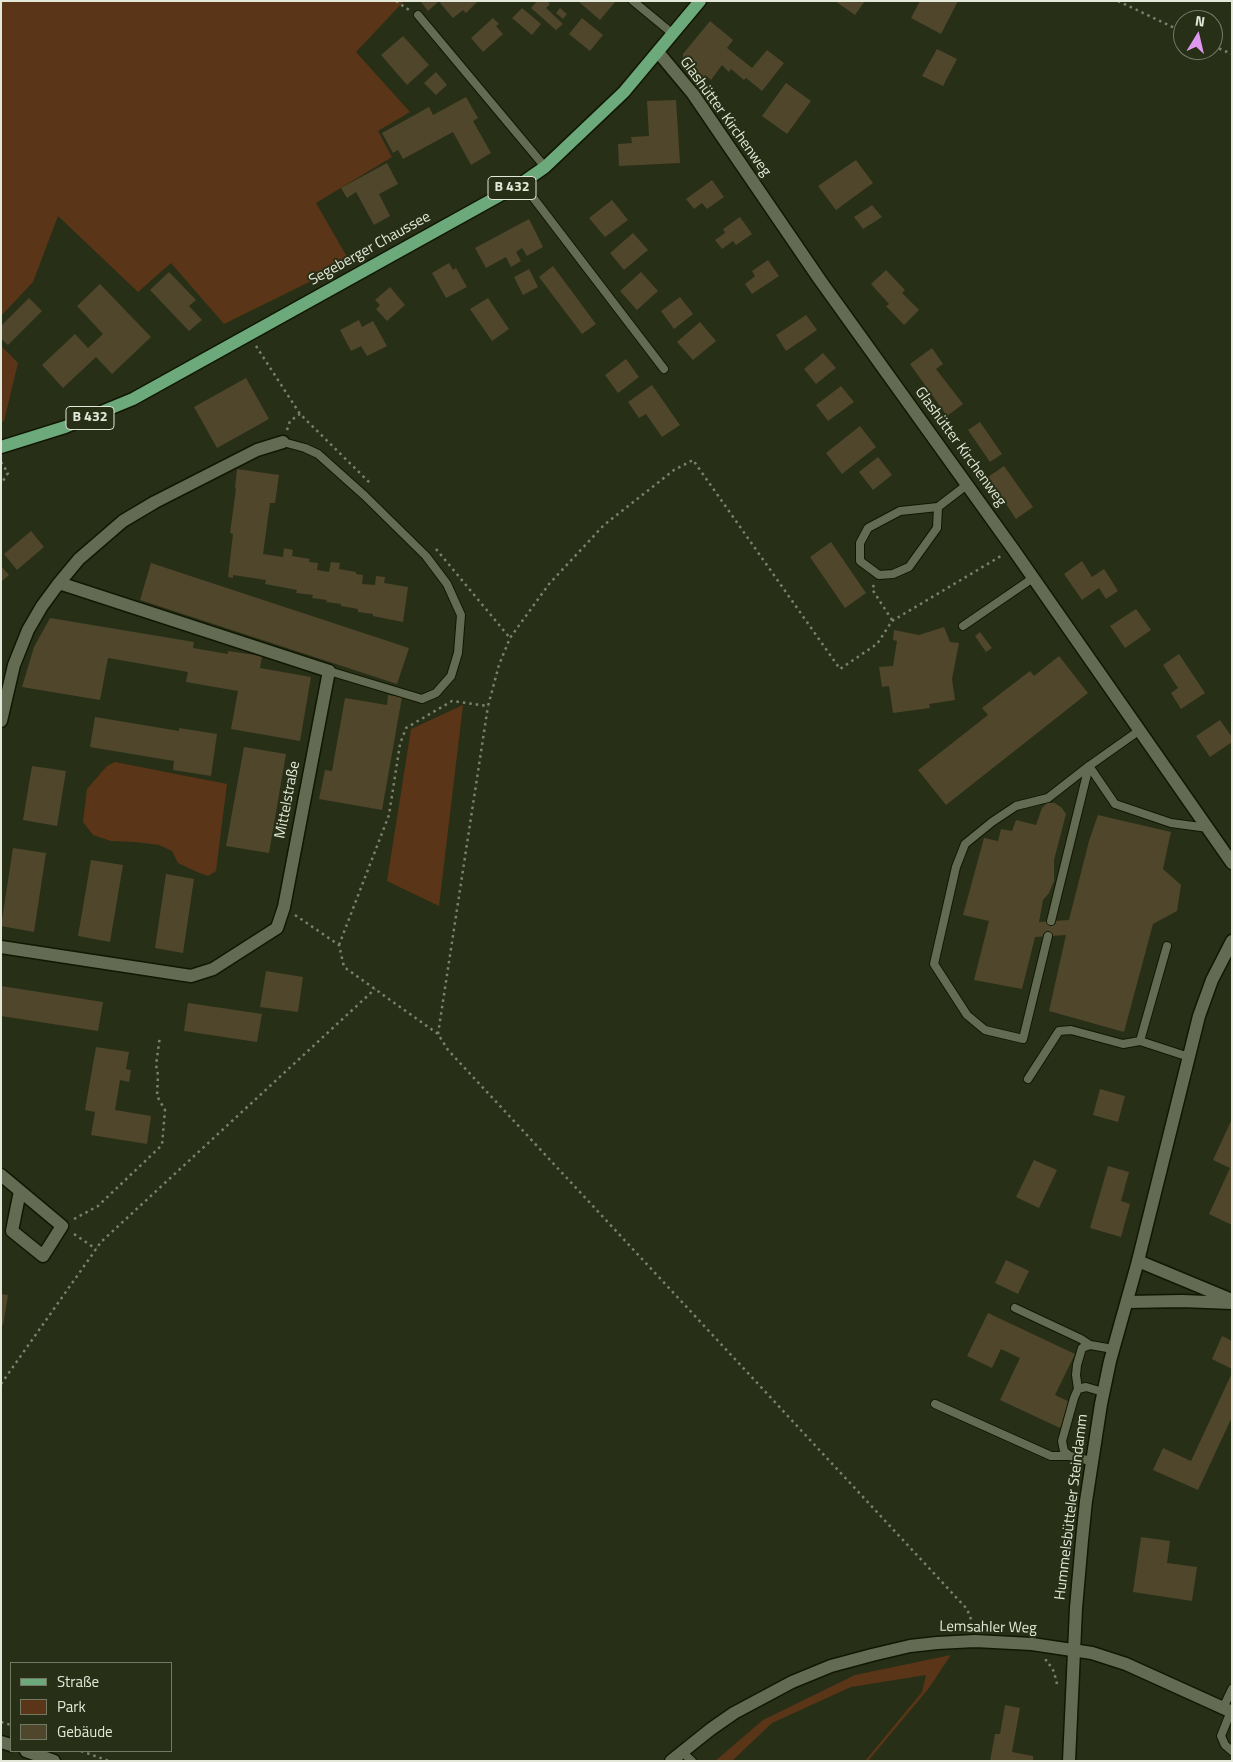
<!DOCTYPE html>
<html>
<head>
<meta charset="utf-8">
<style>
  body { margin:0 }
  #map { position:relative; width:1233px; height:1762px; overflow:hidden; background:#282f17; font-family:"Titillium Web",sans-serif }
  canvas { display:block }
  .frame { position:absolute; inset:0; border:2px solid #e3e8d9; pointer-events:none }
  .legend { position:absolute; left:10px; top:1662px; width:162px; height:90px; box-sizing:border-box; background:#282f17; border:1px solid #737965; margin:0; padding:6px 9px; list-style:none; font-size:15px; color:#e3e8d9 }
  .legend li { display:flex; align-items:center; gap:10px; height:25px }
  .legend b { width:25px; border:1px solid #737965 }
  .north { position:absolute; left:1173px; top:10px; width:50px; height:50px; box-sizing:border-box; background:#282f17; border:1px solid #737965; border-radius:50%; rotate:9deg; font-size:14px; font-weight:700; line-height:20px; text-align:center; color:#e3e8d9 }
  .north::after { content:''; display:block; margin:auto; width:18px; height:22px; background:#df98f1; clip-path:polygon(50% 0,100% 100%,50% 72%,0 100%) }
</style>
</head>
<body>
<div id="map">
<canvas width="1233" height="1762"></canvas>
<div class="frame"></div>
<ul class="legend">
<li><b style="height:6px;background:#6ca97b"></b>Straße</li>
<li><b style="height:14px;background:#5a3517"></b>Park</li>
<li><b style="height:14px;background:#4f462c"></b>Gebäude</li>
</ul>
<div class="north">N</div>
</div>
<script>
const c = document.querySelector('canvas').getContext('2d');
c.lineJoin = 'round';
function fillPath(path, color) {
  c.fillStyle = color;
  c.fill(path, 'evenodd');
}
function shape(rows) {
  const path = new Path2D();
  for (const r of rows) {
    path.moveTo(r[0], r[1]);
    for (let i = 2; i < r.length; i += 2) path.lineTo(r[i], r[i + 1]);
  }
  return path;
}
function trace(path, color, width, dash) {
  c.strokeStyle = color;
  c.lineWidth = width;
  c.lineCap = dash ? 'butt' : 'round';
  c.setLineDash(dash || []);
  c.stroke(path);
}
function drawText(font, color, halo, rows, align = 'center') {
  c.font = font + ' "Titillium Web",sans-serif';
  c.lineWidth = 4;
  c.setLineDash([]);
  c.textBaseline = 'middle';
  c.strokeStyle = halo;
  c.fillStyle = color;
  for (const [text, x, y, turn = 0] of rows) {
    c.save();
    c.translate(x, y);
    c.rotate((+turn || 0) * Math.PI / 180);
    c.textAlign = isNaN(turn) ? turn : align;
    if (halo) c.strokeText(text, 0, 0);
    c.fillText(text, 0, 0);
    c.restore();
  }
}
const green = shape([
  [1,1,404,1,356,52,410,112,378,131,392,157,316,203,350,262,224,324,171,263,138,292,58,216,33,282,1,316],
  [1,346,18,363,4,421,1,422],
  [463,705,439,906,387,881,411,729],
  [115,762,227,784,216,871,208,876,197,872,178,863,172,851,159,845,135,842,111,841,93,835,83,822,87,789,107,766],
  [951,1655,929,1688,868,1761,865,1761,922,1692,926,1675,851,1687,772,1723,732,1761,715,1761,763,1720,855,1675]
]);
const building = shape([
  [422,1,439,1,428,11,421,2],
  [442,1,478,1,466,13,463,10,453,18,440,3],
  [537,1,547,1,550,4,546,8,563,24,556,30,531,8],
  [578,1,616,1,600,20],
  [835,1,865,1,855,15],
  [920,1,958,1,941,34,911,18],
  [522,8,541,24,532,35,512,18],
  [560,8,567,14,563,19,556,13],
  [493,18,499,24,496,26,503,34,483,52,471,38],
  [582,18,603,35,590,51,569,34],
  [710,21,733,40,727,48,752,68,767,50,784,63,762,91,746,78,744,80,731,69,729,72,722,65,711,80,705,75,704,77,683,61,683,54],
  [403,36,429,65,407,85,381,55],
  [937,49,957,59,943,86,922,76],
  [436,72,447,85,436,95,424,83],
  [786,83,811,101,787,134,762,116],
  [466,97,478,118,473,121,491,153,471,165,453,132,403,159,398,150,393,153,382,133,429,107,433,115],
  [676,100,680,163,619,166,618,144,632,143,631,137,649,136,647,101],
  [856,160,873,183,836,210,818,186],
  [387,163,398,184,379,194,390,216,374,225,356,192,347,198,341,188],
  [712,180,724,197,707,209,702,203,694,209,686,199],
  [612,200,628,220,605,237,589,218],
  [872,205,882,217,863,229,854,217],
  [740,217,752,234,736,245,733,241,722,249,715,240,725,233,723,229],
  [529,219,543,247,527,256,522,248,516,252,521,261,511,267,506,257,486,268,475,248],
  [633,233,648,250,624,270,610,253],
  [768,260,779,276,752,294,745,284,755,276,752,271],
  [449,263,453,270,456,268,467,287,446,298,432,273],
  [553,266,596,324,582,334,539,277],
  [529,269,538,287,523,295,514,277],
  [886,270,905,290,902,293,919,310,904,325,886,306,889,304,871,284],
  [169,272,196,300,189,306,202,320,189,331,150,290],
  [641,272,658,291,637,310,620,291],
  [100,284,151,337,112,374,96,357,63,388,42,365,75,334,88,348,103,334,77,306],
  [390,287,405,305,387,321,376,309,380,305,375,300],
  [680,297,693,314,674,329,661,311],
  [29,298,42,311,8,345,1,339,1,326],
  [488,298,509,329,492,341,470,309],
  [806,315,817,330,786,351,776,335],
  [359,320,362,327,373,321,387,346,367,356,361,346,351,351,340,330],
  [700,322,716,341,693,360,677,342],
  [932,348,943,364,936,369,963,404,947,416,910,364],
  [823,353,836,368,816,384,804,369],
  [626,359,639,377,618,393,605,375],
  [246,378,269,419,217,448,194,407],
  [652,385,680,425,662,437,646,414,639,418,628,402],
  [841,386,854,402,828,421,816,405],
  [980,422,1002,454,990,462,968,430],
  [860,426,876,447,842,474,826,453],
  [878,457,892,475,873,490,859,472],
  [1004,466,1033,507,1016,519,988,477],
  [237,469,279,475,275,503,270,503,263,554,283,557,284,548,293,550,292,556,310,559,309,562,318,563,317,570,329,572,331,562,340,563,339,569,356,572,356,574,363,575,362,584,375,585,376,576,385,577,384,583,408,587,403,622,373,616,373,614,358,612,358,609,341,606,341,604,326,602,327,600,312,598,313,595,296,593,297,590,265,584,266,580,233,575,233,578,228,577,233,534,230,533,236,489,235,488],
  [31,531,44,547,17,570,4,554],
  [831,542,866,593,845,608,810,557],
  [1082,561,1092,577,1104,569,1118,591,1106,599,1099,588,1082,600,1064,574],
  [151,563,409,648,397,684,140,600],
  [1,566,9,575,1,582],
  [1136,609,1151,630,1125,648,1110,626],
  [50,618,194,642,193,648,228,654,228,651,262,656,260,668,311,677,300,741,231,729,238,691,186,682,188,672,108,658,100,700,22,687,34,647],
  [944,627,950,642,959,643,952,679,955,700,929,704,930,708,893,713,889,686,882,687,879,667,893,666,897,641,893,640,894,630,919,635],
  [980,632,992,648,986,652,975,636],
  [1179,654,1205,693,1181,709,1171,693,1178,688,1163,665],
  [1059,656,1088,693,946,805,918,770,988,715,982,708,987,704,1030,671,1034,676],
  [388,695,402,697,382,810,319,799,325,770,332,771,345,698,387,705],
  [95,717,179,731,179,728,217,734,211,776,173,770,174,761,90,747],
  [1220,720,1232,737,1232,742,1210,757,1196,736],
  [244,747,286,754,269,853,226,846],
  [32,766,66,771,57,826,23,820],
  [1047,803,1055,803,1062,808,1066,814,1054,860,1054,881,1049,893,1043,900,1039,922,1069,920,1089,841,1098,815,1171,832,1163,869,1181,885,1177,911,1153,924,1124,1032,1049,1011,1066,935,1035,937,1022,989,974,980,989,921,963,915,984,838,998,841,1001,829,1012,831,1016,820,1036,825,1042,808],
  [13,848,46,853,34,932,1,926],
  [91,860,123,865,110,942,78,936],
  [166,874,194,879,183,953,155,948],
  [266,971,303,977,298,1012,260,1007],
  [1,986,103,1002,98,1031,1,1016],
  [188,1003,262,1014,257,1042,184,1031],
  [96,1047,129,1052,126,1069,131,1070,129,1082,120,1080,115,1110,151,1116,147,1144,91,1135,95,1112,85,1110],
  [1100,1089,1125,1096,1118,1122,1093,1115],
  [1232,1119,1232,1225,1209,1214,1230,1168,1213,1160],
  [1034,1160,1057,1170,1039,1208,1016,1197],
  [1108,1166,1129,1172,1121,1201,1130,1204,1121,1237,1090,1228],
  [1006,1260,1029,1271,1018,1294,995,1283],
  [1,1294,8,1295,3,1325,1,1325],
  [988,1313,1075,1354,1055,1395,1072,1403,1060,1428,1000,1400,1020,1358,1001,1349,992,1368,967,1356],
  [1222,1336,1232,1341,1232,1369,1212,1359],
  [1232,1373,1232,1417,1198,1490,1153,1470,1163,1448,1191,1461],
  [1141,1537,1170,1541,1167,1563,1197,1567,1192,1601,1133,1592],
  [1005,1705,1020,1708,1012,1752,1033,1756,1033,1761,990,1761,995,1734,1000,1734]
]);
const path = shape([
  [396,1,409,10],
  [1118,1,1183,32],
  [1213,46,1232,54],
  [256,346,300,414,370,483],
  [287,430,290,421,300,414],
  [1,462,8,473,1,484],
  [436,549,510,638],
  [874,585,872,589,892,620],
  [295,915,339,945,344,967,438,1034,448,1050,967,1609,974,1627],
  [339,945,389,815,400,744,406,728,452,701,488,706,499,665,510,638,549,584,604,525,674,470,693,460,840,669,877,644,892,621,1001,556],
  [438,1034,488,706],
  [74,1219,98,1206,162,1145,165,1110,157,1096,158,1075,156,1065,160,1036],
  [74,1234,96,1249],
  [1,1384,101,1242,375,989],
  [1046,1659,1046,1662,1051,1666,1054,1672,1057,1684],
  [1,1722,11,1725],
  [81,1751,109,1761]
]);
const lane = shape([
  [633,1,673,34],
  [418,15,545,167],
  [522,183,664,369],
  [283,442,305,448,318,454,365,496,426,556,447,584,461,615,458,653,451,676,436,693,422,699,329,671],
  [938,507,937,528,909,567,893,574,879,575,860,561,860,543,868,528,900,511,938,507,968,484],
  [963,626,1033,578],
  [1089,766,1115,804,1171,823,1208,828],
  [1051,921,1089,766],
  [1048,936,1023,1039,985,1030,967,1015,934,964,956,867,965,844,992,822,1016,806,1048,798,1089,766,1140,730],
  [1167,946,1140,1041,1189,1057],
  [1028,1079,1059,1031,1071,1030,1123,1044,1140,1041],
  [1015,1308,1081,1339,1090,1345],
  [1078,1389,1076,1375,1077,1365,1082,1348,1090,1345,1113,1349],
  [935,1404,1051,1456,1070,1456],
  [1091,1461,1070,1456,1064,1451,1062,1441,1074,1398,1078,1389,1086,1387,1103,1392],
  [1223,1708,1232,1689],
  [1231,1711,1221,1736,1225,1745,1232,1751],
  [682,1752,692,1761]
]);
const street = shape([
  [658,52,693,94,820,280,1013,549,1232,863],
  [1,721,14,665,28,630,42,606,59,583,79,559,123,521,155,502,257,450,283,442],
  [1,947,191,976,213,969,277,928,284,907,329,671,59,583],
  [1,1175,62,1226,43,1256,12,1231,20,1191],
  [1138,1261,1232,1300],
  [1127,1302,1182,1301,1232,1303],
  [671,1761,711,1729,734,1713,792,1682,831,1666,872,1655,910,1646,937,1643,975,1641,1032,1644,1092,1653,1126,1664,1232,1712]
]);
const secondary = shape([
  [1,1742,11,1745],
  [26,1751,54,1761],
  [1069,1761,1076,1608,1082,1540,1086,1501,1101,1404,1110,1361,1138,1261,1199,1016,1212,980,1232,941]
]);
const primary = shape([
  [1,447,65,427,133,399,522,183,545,167,624,92,700,1]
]);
const shields = [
  [512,188,48],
  [90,418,48]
];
const shieldNames = [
  ["B 432",512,188],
  ["B 432",90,418]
];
const streetNames = [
  ["Glashütter Kirchenweg",725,117,54],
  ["Segeberger Chaussee",370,249,-29],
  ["Glashütter Kirchenweg",960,447,54],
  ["Mittelstraße",288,800,-79],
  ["Hummelsbütteler Steindamm",1072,1507,-83],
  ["Lemsahler Weg",988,1628,1]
];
fillPath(green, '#5a3517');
fillPath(building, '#4f462c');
trace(lane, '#111702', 10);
trace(street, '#111702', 15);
trace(secondary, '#111702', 15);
trace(primary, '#111702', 15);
trace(path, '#7b816d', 2.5, [2.5, 4]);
trace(lane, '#636c52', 8);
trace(street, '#636c52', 12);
trace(secondary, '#636c52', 12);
trace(primary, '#6ca97b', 12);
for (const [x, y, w] of shields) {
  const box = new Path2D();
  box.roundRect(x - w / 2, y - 11.5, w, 23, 4);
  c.fillStyle = '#282f17';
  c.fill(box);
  trace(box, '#e3e8d9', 1);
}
drawText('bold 14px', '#e3e8d9', null, shieldNames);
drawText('15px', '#e3e8d9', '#282f17', streetNames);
</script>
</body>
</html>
